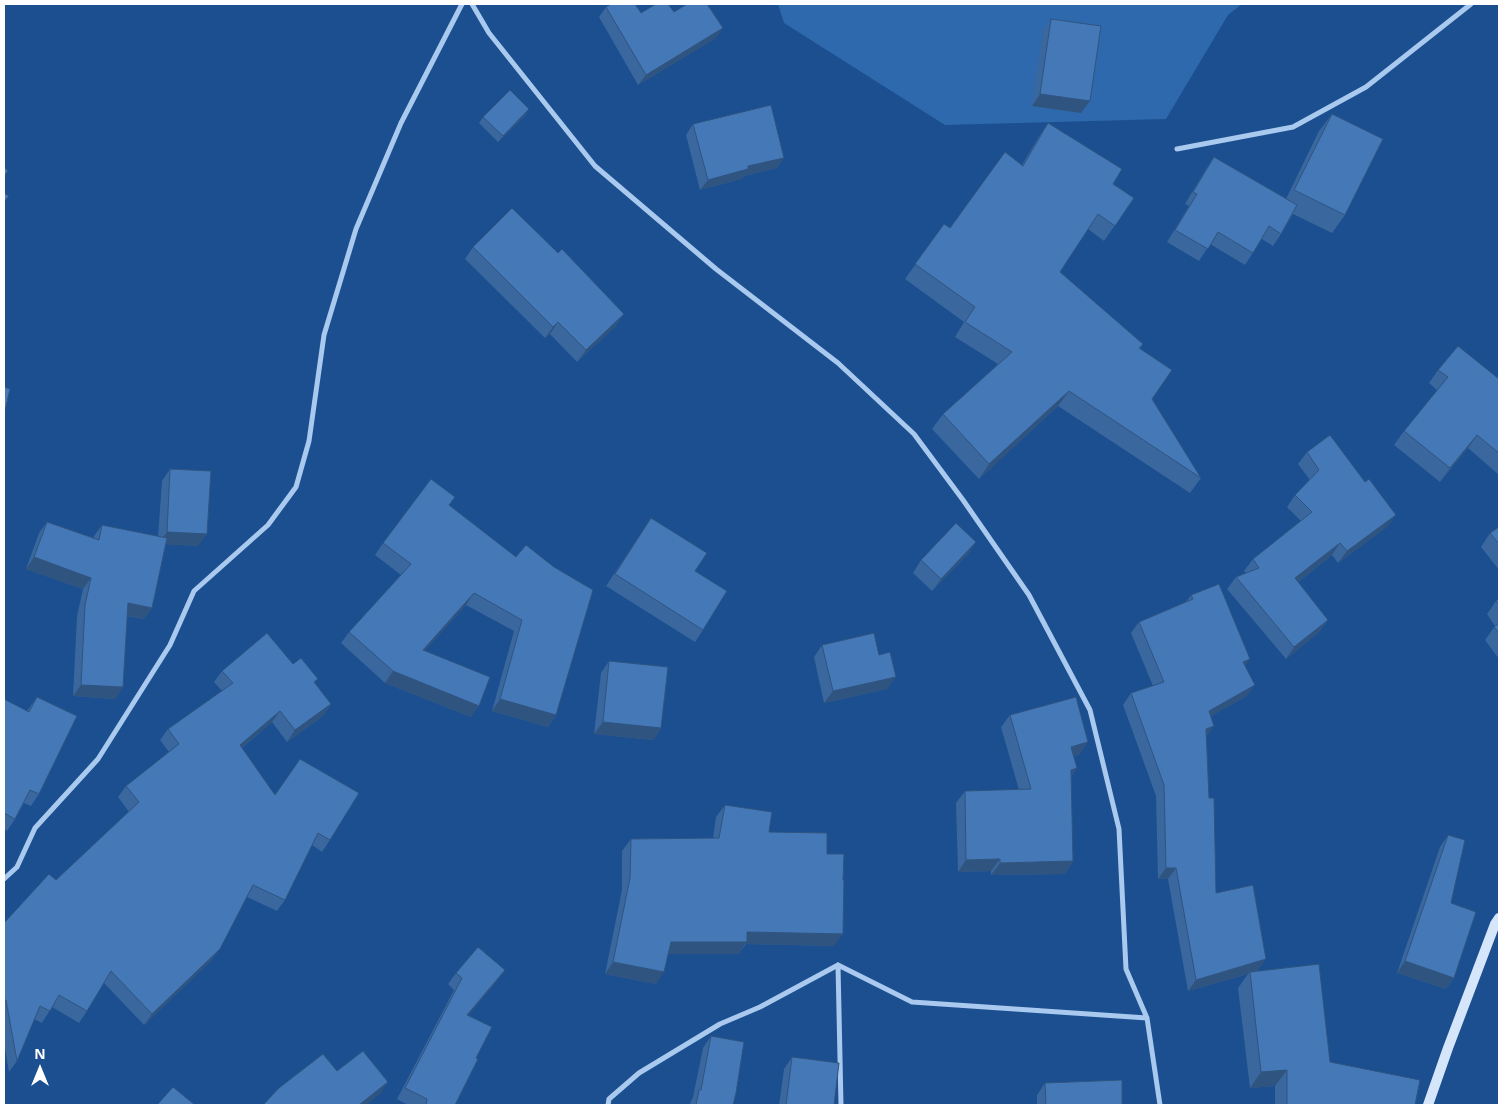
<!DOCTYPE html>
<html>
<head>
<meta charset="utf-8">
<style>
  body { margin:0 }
  #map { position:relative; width:1503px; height:1109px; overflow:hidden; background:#1b4f8f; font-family:"Open Sans",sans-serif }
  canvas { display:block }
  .frame { position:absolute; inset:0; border:5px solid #fff; pointer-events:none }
  .north { position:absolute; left:15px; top:1044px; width:50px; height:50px; -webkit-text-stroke:4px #1b4f8f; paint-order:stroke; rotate:0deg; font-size:14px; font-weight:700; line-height:20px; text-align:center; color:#fff }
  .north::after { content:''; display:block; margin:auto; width:18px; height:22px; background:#fff; clip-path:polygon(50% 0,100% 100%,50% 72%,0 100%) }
</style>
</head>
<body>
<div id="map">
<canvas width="1503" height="1109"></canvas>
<div class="frame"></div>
<div class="north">N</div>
</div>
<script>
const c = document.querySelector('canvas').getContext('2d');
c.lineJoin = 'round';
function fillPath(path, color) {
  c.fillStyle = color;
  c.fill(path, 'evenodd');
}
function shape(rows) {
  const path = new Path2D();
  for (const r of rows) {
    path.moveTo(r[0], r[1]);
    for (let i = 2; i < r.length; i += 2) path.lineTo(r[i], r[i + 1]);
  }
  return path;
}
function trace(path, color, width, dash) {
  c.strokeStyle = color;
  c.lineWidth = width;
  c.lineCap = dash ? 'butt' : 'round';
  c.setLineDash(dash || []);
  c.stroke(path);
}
const green = shape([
  [778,4,1242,4,1228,15,1166,119,945,125,784,23]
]);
const minor = shape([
  [472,4,489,33,595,166,716,269,838,363,914,434,963,500,1029,595,1090,710,1119,829,1126,969,1147,1018,1160,1105],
  [1177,149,1293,127,1366,87,1471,4],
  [4,879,17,867,35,828,98,759,170,645,194,591,268,525,296,487,309,441,324,335,356,229,401,123,462,4],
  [838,965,912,1002,1147,1018],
  [838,965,841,1105],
  [608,1105,609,1099,639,1073,720,1024,760,1007,838,965]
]);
const secondary = shape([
  [1428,1105,1448,1048,1495,924,1499,918]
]);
const wall = shape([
  [606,7,641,13,674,12,716,38,638,85,599,17],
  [1051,19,1081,113,1032,106,1043,31],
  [529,109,525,116,498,142,479,123,483,117],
  [1332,114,1345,215,1332,233,1293,214,1281,234,1273,246,1262,239,1245,265,1210,244,1199,261,1167,242,1189,206,1185,204,1206,169,1214,157,1286,199,1319,131],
  [1048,123,1113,184,1134,198,1104,241,1088,229,1060,272,1143,344,1140,349,1152,399,1201,478,1190,493,1058,406,979,479,932,429,943,414,998,364,955,337,964,322,905,279,944,224,950,228,1022,165,1038,138],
  [693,124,777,168,744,176,741,179,700,190,686,135],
  [473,247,616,326,577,362,550,334,545,338,465,259],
  [1438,370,1499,379,1499,475,1468,448,1440,482,1394,445,1404,431,1437,390,1429,383],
  [1307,452,1387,527,1338,563,1332,555,1298,582,1328,620,1319,632,1286,659,1227,589,1236,577,1246,573,1244,571,1253,559,1301,521,1287,507,1295,495,1310,480,1298,464],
  [170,469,198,546,166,544,152,608,144,619,127,616,123,687,115,699,73,696,77,616,83,589,26,569,39,533,47,522,94,538,94,536,102,525,158,537,162,481],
  [449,505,516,557,556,715,548,727,492,711,514,631,466,605,424,651,471,717,385,683,341,643,349,632,401,575,375,555,383,543],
  [651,518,703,630,695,642,606,586],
  [1499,527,1499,570,1481,547,1490,533],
  [976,542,968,554,932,591,913,573,921,560],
  [1191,595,1245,666,1247,696,1211,716,1206,737,1209,798,1216,893,1258,971,1330,1062,1415,1105,1275,1105,1275,1086,1250,1088,1238,988,1248,974,1188,991,1168,879,1158,879,1156,796,1123,705,1131,693,1153,686,1131,633,1139,622,1186,602],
  [1499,598,1499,659,1485,640,1495,626,1487,614,1496,601],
  [822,645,879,655,887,689,824,703,814,657],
  [609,661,661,728,653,740,594,734,601,673],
  [293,664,315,683,331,704,323,716,287,742,272,722,242,748,275,795,330,840,322,852,312,845,285,900,277,911,247,897,212,960,144,1025,104,983,87,1011,79,1023,52,1007,42,1023,34,1019,17,1061,9,1072,4,1043,4,924,56,880,129,812,118,797,126,786,169,752,160,740,168,729,222,691,214,682,222,671],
  [37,697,39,794,31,806,24,803,15,819,7,831,4,829,4,699,27,711],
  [1010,715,1080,754,1074,756,1077,768,1071,777,1073,861,1065,874,991,875,991,871,958,872,956,803,965,791,1019,790,1001,727],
  [725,805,769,832,827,854,834,946,746,944,738,954,668,954,656,984,605,974,622,890,622,851,631,839,713,838,716,817],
  [1448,835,1454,978,1446,989,1397,973,1440,847],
  [505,970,497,981,468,1015,476,1058,455,1105,408,1105,397,1099,454,990,448,984,456,973],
  [711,1036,733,1105,690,1105,691,1101,693,1097,703,1048],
  [792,1057,834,1105,779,1105,784,1069],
  [1045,1083,1122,1105,1037,1105,1037,1095]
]);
const shadedWall = shape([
  [723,28,716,38,638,85,646,75],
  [1040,94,1090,101,1081,113,1032,106],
  [529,109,525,116,498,142,503,136],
  [784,158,777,168,744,176,741,179,700,190,708,180,748,166],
  [624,314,616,326,577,362,586,350],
  [558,322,550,334,545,338,553,327],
  [1069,391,1058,406,979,479,989,464],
  [1477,435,1468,448,1440,482,1450,468],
  [1396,515,1387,527,1338,563,1347,551],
  [167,532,207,534,198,546,158,544],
  [976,542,968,554,932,591,941,579],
  [1340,543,1332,555,1287,590,1295,578],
  [34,557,91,578,83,589,26,569],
  [474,593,466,605,415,662,423,650],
  [128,603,152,608,144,619,120,614],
  [1328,620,1319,632,1286,659,1294,647],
  [1250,659,1242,671,1243,662],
  [393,671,479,706,471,717,385,683],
  [896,677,887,689,824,703,833,691],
  [81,685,123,687,115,699,73,696],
  [1255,685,1247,696,1201,722,1209,711],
  [500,699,556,715,548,727,492,711],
  [331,704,323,716,287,742,295,730],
  [280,711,272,722,232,756,240,745],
  [603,722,661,728,653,740,594,734],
  [1214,726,1206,737,1206,729],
  [1088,742,1080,754,1063,759,1071,747],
  [1077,768,1069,780,1071,770],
  [1000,859,991,871,958,872,966,860],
  [1073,861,1065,874,991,875,1000,863],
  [1166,868,1176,868,1168,879,1158,879],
  [747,932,843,934,834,946,745,944,738,954,662,954,671,942],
  [220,949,212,960,144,1025,152,1014],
  [1266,959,1258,970,1250,972,1248,974,1188,991,1196,980],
  [1405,961,1454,978,1446,989,1397,973],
  [613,962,664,972,656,984,605,974],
  [505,970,497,981,459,1027,467,1015],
  [1287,1070,1275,1086,1250,1088,1261,1072],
  [388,1082,380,1094,366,1105,359,1105]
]);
const building = shape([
  [611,4,635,4,641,13,656,4,668,4,674,12,687,4,707,4,723,28,646,75,606,7,611,4],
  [1051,19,1101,26,1090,101,1040,94,1051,19],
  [510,90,529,109,503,136,483,117,510,90],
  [771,105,784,158,748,166,748,169,708,180,693,124,771,105],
  [1332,114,1383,139,1345,215,1294,190,1332,114],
  [1048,123,1122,169,1113,184,1134,198,1115,226,1098,214,1060,272,1143,344,1139,348,1172,370,1152,399,1201,478,1069,391,989,464,943,414,1012,352,965,322,975,307,915,264,944,224,950,228,1005,152,1023,166,1048,123],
  [1214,157,1297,205,1281,234,1269,226,1253,253,1218,232,1208,249,1175,230,1197,194,1193,192,1214,157],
  [4,167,8,171,4,176,4,167],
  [4,193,9,196,4,202,4,193],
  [512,208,558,253,562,249,624,314,586,350,558,322,553,327,473,247,512,208],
  [1458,346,1499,379,1499,453,1477,435,1450,468,1404,431,1448,377,1438,370,1458,346],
  [4,387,10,389,4,415,4,387],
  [1330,435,1365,482,1369,479,1396,515,1347,551,1340,543,1295,578,1328,620,1294,647,1236,577,1259,568,1253,559,1312,512,1295,495,1319,470,1307,452,1330,435],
  [170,469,211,471,207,534,167,532,170,469],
  [431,479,455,497,449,505,516,557,526,545,554,567,593,590,556,715,500,699,522,620,474,593,423,650,490,677,479,706,393,671,349,632,411,564,383,543,431,479],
  [651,518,707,553,695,571,727,591,703,630,615,574,651,518],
  [47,522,99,540,102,525,167,538,152,608,128,603,123,687,81,685,85,605,91,578,34,557,47,522],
  [956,523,976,542,941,579,921,560,956,523],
  [1499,527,1499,544,1490,533,1499,527],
  [1219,584,1250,659,1243,662,1255,685,1209,711,1214,726,1206,729,1209,798,1214,798,1216,893,1253,885,1266,959,1196,980,1176,868,1166,868,1164,785,1131,693,1164,682,1139,622,1193,599,1191,595,1219,584],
  [1499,598,1499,605,1496,601,1499,598],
  [1499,623,1499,633,1494,627,1499,623],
  [267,633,293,664,301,658,318,679,314,682,331,704,295,730,280,711,240,745,275,795,300,759,359,793,330,840,318,833,285,900,253,885,220,949,152,1014,111,971,87,1011,59,995,50,1011,40,1006,17,1061,6,1000,4,1000,4,923,49,874,56,880,139,802,126,786,179,744,168,729,233,683,222,671,267,633],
  [874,633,879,655,890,652,896,677,833,691,822,645,874,633],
  [609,661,668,667,661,728,603,722,609,661],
  [37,697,77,716,39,794,30,790,15,819,4,813,4,699,29,712,37,697],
  [1076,697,1088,742,1071,747,1077,768,1071,770,1073,861,1000,863,1000,859,966,860,965,791,1031,789,1010,715,1076,697],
  [725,805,772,812,769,832,827,833,827,854,844,854,843,880,844,880,843,934,747,932,747,942,671,942,664,972,613,962,630,878,631,839,719,838,725,805],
  [1448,835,1465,840,1451,903,1476,912,1454,978,1405,961,1448,835],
  [478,947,505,970,467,1015,492,1027,476,1058,478,1059,455,1105,426,1105,427,1099,405,1088,462,978,456,973,478,947],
  [1319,964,1330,1062,1420,1080,1415,1105,1287,1105,1287,1070,1261,1072,1250,972,1319,964],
  [711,1036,744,1042,736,1093,733,1105,696,1105,699,1090,701,1090,711,1036],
  [363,1051,388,1082,359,1105,263,1105,279,1088,323,1054,337,1071,363,1051],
  [792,1057,839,1063,834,1105,786,1105,792,1057],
  [1122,1080,1122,1105,1046,1105,1045,1083,1122,1080],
  [173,1087,195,1105,157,1105,173,1087]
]);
fillPath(green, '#2e69ad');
trace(minor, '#a9c9ee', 5);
trace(secondary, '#d6e6fa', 10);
fillPath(wall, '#3a679d');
fillPath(shadedWall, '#305480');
fillPath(building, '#4478b7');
trace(building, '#305480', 1);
</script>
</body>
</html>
